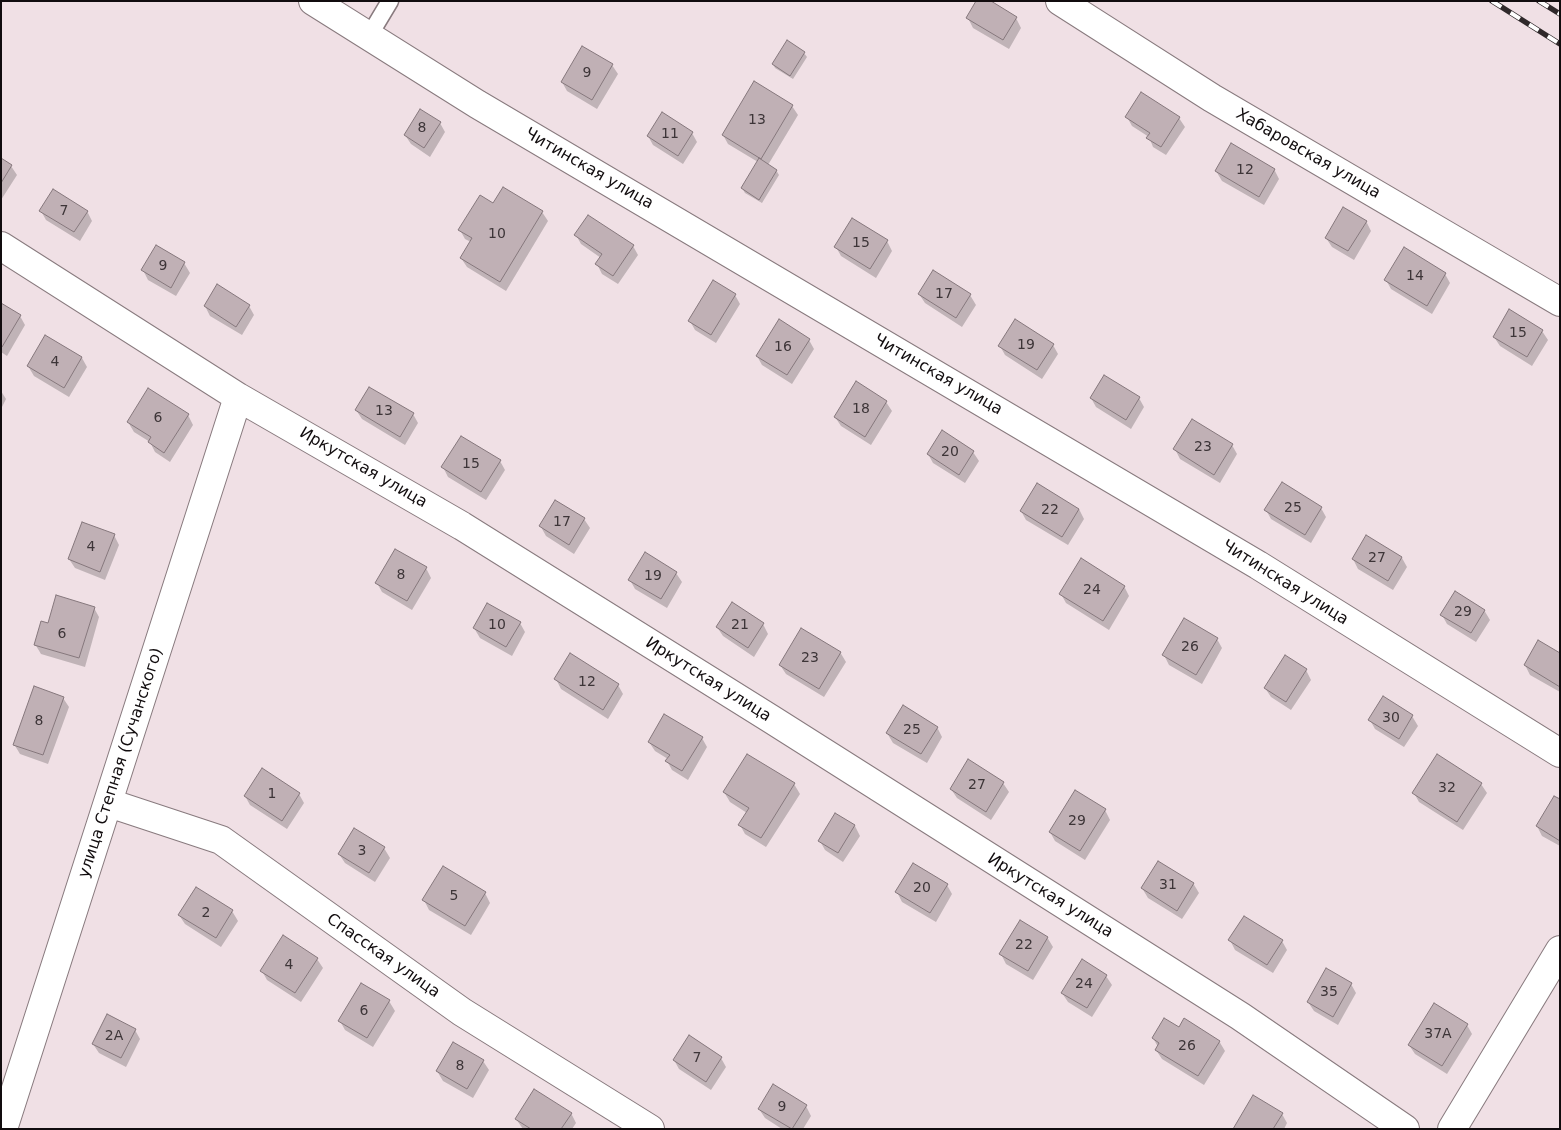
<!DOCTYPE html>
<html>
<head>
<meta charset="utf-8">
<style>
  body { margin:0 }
  #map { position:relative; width:1561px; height:1130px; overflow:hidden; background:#f0e0e5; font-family:"DejaVu Sans",sans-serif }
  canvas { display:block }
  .frame { position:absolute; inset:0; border:2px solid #110c0e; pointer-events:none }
</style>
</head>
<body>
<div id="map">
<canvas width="1561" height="1130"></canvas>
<div class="frame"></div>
</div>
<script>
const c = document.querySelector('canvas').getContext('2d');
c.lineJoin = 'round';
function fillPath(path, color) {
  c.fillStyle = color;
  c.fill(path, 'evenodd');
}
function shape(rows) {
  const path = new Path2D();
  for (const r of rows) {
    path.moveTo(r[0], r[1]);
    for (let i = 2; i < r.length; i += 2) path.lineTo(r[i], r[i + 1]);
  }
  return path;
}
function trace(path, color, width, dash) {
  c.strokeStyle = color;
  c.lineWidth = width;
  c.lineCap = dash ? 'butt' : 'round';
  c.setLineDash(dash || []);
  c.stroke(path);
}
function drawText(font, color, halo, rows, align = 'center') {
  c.font = font + ' "DejaVu Sans",sans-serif';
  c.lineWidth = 5;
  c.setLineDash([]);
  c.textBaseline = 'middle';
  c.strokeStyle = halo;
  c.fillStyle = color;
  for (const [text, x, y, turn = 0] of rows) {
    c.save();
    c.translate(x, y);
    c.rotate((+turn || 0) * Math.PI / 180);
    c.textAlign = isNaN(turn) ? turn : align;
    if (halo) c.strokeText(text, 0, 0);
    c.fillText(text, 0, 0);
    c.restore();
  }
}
const shadow = shape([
  [968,18,1016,18,1021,28,1009,49,973,28],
  [804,53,807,57,793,79,775,68,773,64],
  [612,65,618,74,597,109,567,91,562,82],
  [792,106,798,115,768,165,776,170,779,175,762,203,745,193,742,188,758,162,728,144,723,135],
  [1127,117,1179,118,1185,127,1166,155,1153,147,1149,137,1132,126],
  [440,123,445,132,430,157,411,144,405,135],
  [692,133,697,142,683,164,653,145,648,136],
  [1,160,11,166,17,175,1,200],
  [1274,169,1279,179,1264,205,1222,181,1216,171],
  [494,205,542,212,548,221,506,291,467,267,461,258,471,242,465,239,460,230],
  [41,211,87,211,92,221,80,241,46,220],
  [1366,221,1371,231,1354,260,1332,247,1326,238],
  [576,235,633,246,638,255,618,284,602,274,597,264,601,258,581,244],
  [887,241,892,251,876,278,841,256,836,247],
  [157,247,184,263,190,273,176,296,148,280,143,270],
  [933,272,970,295,976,305,962,327,925,303,919,294],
  [1445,274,1450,283,1432,314,1391,289,1386,280],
  [735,295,740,304,716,343,695,330,690,321],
  [1,305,20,316,25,325,7,356,1,352],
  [205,306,249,306,254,315,242,335,210,316],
  [1542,331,1548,340,1532,366,1500,346,1494,337],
  [46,337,82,358,87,367,69,397,34,376,28,366],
  [809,340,814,349,792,384,762,365,757,356],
  [1053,345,1058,354,1042,379,1005,355,1000,346],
  [1,391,6,399,1,409],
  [1091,398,1139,398,1144,407,1131,429,1096,407],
  [886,402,892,411,871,445,841,426,835,417],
  [356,410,413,414,418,423,405,445,362,419],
  [188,415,193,425,170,462,155,452,150,442,134,432,128,422],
  [1232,445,1237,454,1220,483,1180,459,1175,449],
  [973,452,979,461,965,483,933,463,928,454],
  [500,461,505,470,486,500,448,477,443,467],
  [1321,508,1326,517,1311,543,1271,519,1266,510],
  [1079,509,1084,519,1068,545,1026,520,1021,511],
  [584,519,590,528,574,554,546,536,541,527],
  [114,535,119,545,105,580,75,568,69,559],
  [645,554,676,573,682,582,667,608,635,589,630,580],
  [1402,558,1407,567,1393,590,1358,569,1353,559],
  [426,568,431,578,412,610,382,592,377,583],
  [1124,586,1129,596,1109,630,1066,603,1061,594],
  [94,608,99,617,85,667,41,654,35,644,49,625],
  [1484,610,1490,620,1476,642,1447,624,1442,615],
  [520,623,525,632,512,656,480,638,474,628],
  [763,624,768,634,754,657,723,636,717,627],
  [1217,639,1222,648,1202,684,1169,665,1164,655],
  [840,652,846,662,824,697,786,674,780,665],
  [1560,655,1560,692,1530,675,1525,665],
  [1306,670,1311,680,1291,710,1271,697,1265,688],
  [556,679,618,685,623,694,608,719,561,689],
  [63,698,69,707,48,764,20,754,14,744],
  [1412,716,1418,726,1404,747,1375,729,1370,720],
  [937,727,942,737,927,763,893,743,887,733],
  [702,738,707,747,688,780,672,770,667,761,668,759,655,751,649,742],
  [1003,783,1009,792,991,820,957,798,951,789],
  [794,784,800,794,766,847,745,834,740,825,747,813,730,802,724,792],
  [1481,784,1487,793,1463,830,1419,802,1414,793],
  [299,794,304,803,287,829,250,805,245,796],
  [1560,801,1560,846,1542,836,1537,826],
  [1105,810,1110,820,1085,860,1055,841,1050,832],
  [836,814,855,826,860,836,843,862,825,850,820,841],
  [354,830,384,848,390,858,375,882,345,863,339,854],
  [1193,883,1199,893,1182,919,1148,898,1142,888],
  [947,885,952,894,936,922,902,902,897,892],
  [196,888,232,911,238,921,221,947,185,924,179,915],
  [485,893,490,903,471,935,429,910,424,900],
  [1047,937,1053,947,1033,980,1006,964,1001,954],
  [1230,940,1282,941,1287,950,1273,973,1235,950],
  [317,959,323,968,301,1002,267,980,262,971],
  [1106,976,1112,985,1092,1017,1068,1002,1062,993],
  [1351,984,1356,993,1338,1025,1314,1011,1308,1002],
  [362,985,389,1001,395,1011,373,1047,345,1030,340,1021],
  [1467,1025,1472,1034,1447,1074,1415,1054,1409,1045],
  [1179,1028,1219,1041,1225,1051,1204,1085,1162,1059,1156,1050,1158,1047,1153,1038],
  [135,1030,140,1039,126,1067,99,1053,93,1044],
  [721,1058,726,1067,711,1090,679,1069,674,1060],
  [483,1061,489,1070,473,1098,443,1081,437,1071],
  [806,1106,811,1116,803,1129,782,1129,765,1118,759,1109],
  [571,1113,576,1123,572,1129,523,1129,516,1119],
  [1282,1114,1287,1123,1284,1129,1235,1129]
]);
const building = shape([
  [976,1,991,1,1017,17,1003,40,966,18,976,1],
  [787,40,805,52,790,76,772,64,787,40],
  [582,46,613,64,592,100,561,82,582,46],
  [754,81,793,105,761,159,722,135,754,81],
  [1141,92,1180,117,1161,147,1146,138,1150,133,1125,117,1141,92],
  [420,109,441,122,424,148,404,135,420,109],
  [662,112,693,132,678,156,647,136,662,112],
  [1231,143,1275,169,1259,197,1215,171,1231,143],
  [1,158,12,165,1,183,1,158],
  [759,158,777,170,759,200,741,188,759,158],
  [503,187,543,211,500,282,460,258,472,238,458,230,480,195,493,203,503,187],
  [53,189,88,211,74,232,39,211,53,189],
  [1343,207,1367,221,1348,251,1325,238,1343,207],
  [588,215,634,245,613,276,595,264,602,254,574,235,588,215],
  [852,218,888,240,870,269,834,247,852,218],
  [156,245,185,262,171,288,141,270,156,245],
  [1404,247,1446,273,1427,306,1384,280,1404,247],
  [933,270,971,294,956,318,918,294,933,270],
  [713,280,736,294,711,335,688,321,713,280],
  [217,284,250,305,236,327,204,306,217,284],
  [1,303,21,315,2,347,1,347,1,303],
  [1509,309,1543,330,1527,357,1493,337,1509,309],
  [779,319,810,339,787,375,756,356,779,319],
  [1015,319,1054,344,1037,370,998,346,1015,319],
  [45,335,82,357,64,388,27,366,45,335],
  [1104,375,1140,397,1126,420,1090,398,1104,375],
  [856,381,887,401,865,437,834,417,856,381],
  [369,387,414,413,400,437,355,410,369,387],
  [148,388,189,414,164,453,148,442,151,437,127,422,148,388],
  [1192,419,1233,444,1214,475,1173,449,1192,419],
  [942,430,974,451,959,475,927,454,942,430],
  [461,436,501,460,481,492,441,467,461,436],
  [1282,482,1322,507,1305,535,1264,510,1282,482],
  [1037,483,1079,509,1062,537,1020,511,1037,483],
  [555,500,585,518,569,545,539,526,555,500],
  [82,522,115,534,100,572,68,559,82,522],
  [1366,535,1402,557,1388,581,1352,559,1366,535],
  [395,549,427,567,407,601,375,583,395,549],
  [645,552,677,572,661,599,628,580,645,552],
  [1081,558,1125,586,1103,621,1059,594,1081,558],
  [1455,591,1485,610,1471,633,1440,615,1455,591],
  [56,595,95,607,79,658,34,645,41,621,48,623,56,595],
  [732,602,764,623,748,648,716,627,732,602],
  [487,603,521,622,506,647,473,628,487,603],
  [1184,618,1218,638,1196,675,1162,655,1184,618],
  [801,628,841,652,819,689,779,665,801,628],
  [1538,640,1560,653,1560,687,1524,665,1538,640],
  [570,653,619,684,603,710,554,679,570,653],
  [1285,655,1307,669,1286,702,1264,688,1285,655],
  [34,686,64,697,43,755,13,745,34,686],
  [1383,696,1413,715,1399,739,1368,720,1383,696],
  [903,705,938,727,921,754,886,733,903,705],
  [664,714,703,737,682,771,665,761,670,755,648,742,664,714],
  [747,754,795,783,761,838,738,825,749,808,723,792,747,754],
  [1437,754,1482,783,1457,822,1412,793,1437,754],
  [968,759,1004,782,986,812,950,789,968,759],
  [262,768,300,793,282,821,244,796,262,768],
  [1075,790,1106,809,1080,851,1049,832,1075,790],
  [1554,796,1560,799,1560,841,1536,826,1554,796],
  [835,813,855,825,838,853,818,841,835,813],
  [354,828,385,847,369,873,338,854,354,828],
  [1158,861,1194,883,1177,911,1141,888,1158,861],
  [913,863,948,884,930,913,895,892,913,863],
  [443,866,486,892,465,926,422,900,443,866],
  [196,887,233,910,216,938,178,915,196,887],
  [1244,916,1283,940,1267,965,1228,940,1244,916],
  [1020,920,1048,937,1028,971,999,954,1020,920],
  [283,935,318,958,295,993,260,971,283,935],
  [1082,959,1107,975,1087,1008,1061,993,1082,959],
  [1326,968,1352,983,1333,1017,1307,1002,1326,968],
  [361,983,390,1000,367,1038,338,1021,361,983],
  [1434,1003,1468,1024,1442,1066,1408,1045,1434,1003],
  [107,1014,136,1029,121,1058,92,1044,107,1014],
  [1164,1018,1179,1027,1184,1018,1220,1041,1198,1076,1155,1050,1159,1043,1152,1038,1164,1018],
  [689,1035,722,1057,706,1082,673,1060,689,1035],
  [453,1042,484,1060,467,1089,436,1071,453,1042],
  [773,1084,807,1105,792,1129,758,1109,773,1084],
  [534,1089,572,1113,561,1129,531,1129,515,1119,534,1089],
  [1253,1095,1283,1113,1273,1129,1233,1129,1253,1095]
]);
const service = shape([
  [369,36,390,1]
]);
const minor = shape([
  [313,1,477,104,1258,565,1560,753],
  [1060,1,1212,98,1560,302],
  [1,246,238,397,462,526,771,719,1240,1016,1405,1129],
  [109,803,221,840,462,1012,650,1129],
  [3,1129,238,397],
  [1452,1129,1560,950]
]);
const rail = shape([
  [1492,1,1560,44],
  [1539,1,1560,14]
]);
const numberNames = [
  ["9",587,73],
  ["13",757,120],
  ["8",422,128],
  ["11",670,134],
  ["12",1245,170],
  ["7",64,211],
  ["10",497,234],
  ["15",861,243],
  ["9",163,266],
  ["14",1415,276],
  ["17",944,294],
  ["15",1518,333],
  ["19",1026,345],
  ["16",783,347],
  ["4",55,362],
  ["18",861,409],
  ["13",384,411],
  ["6",158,418],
  ["23",1203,447],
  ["20",950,452],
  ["15",471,464],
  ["25",1293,508],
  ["22",1050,510],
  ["17",562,522],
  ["4",91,547],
  ["27",1377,558],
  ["8",401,575],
  ["19",653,576],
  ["24",1092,590],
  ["29",1463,612],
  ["10",497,625],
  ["21",740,625],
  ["6",62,634],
  ["26",1190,647],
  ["23",810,658],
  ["12",587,682],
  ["30",1391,718],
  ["8",39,721],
  ["25",912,730],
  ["27",977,785],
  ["32",1447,788],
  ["1",272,794],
  ["29",1077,821],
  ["3",362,851],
  ["31",1168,885],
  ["20",922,888],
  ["5",454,896],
  ["2",206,913],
  ["22",1024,945],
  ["4",289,965],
  ["24",1084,984],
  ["35",1329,992],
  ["6",364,1011],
  ["37А",1438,1034],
  ["2А",114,1036],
  ["26",1187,1046],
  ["7",697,1058],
  ["8",460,1066],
  ["9",782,1107]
];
const streetNames = [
  ["Хабаровская улица",1308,154,30],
  ["Читинская улица",589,169,30],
  ["Читинская улица",938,375,30],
  ["Иркутская улица",363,468,30],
  ["Читинская улица",1285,583,32],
  ["Иркутская улица",708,680,32],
  ["улица Степная (Сучанского)",121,763,-72],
  ["Иркутская улица",1050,896,32],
  ["Спасская улица",383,956,35]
];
fillPath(shadow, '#0003');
fillPath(building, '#c0b0b5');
trace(building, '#85777c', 1);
trace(service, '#887a7e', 19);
trace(minor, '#887a7e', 30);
trace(service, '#fff', 16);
trace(minor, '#fff', 28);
trace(rail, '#2f282a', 5.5);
trace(rail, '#fff', 4, [11]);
drawText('14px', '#3d3538', null, numberNames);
drawText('16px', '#110c0e', '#fff', streetNames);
</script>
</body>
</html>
